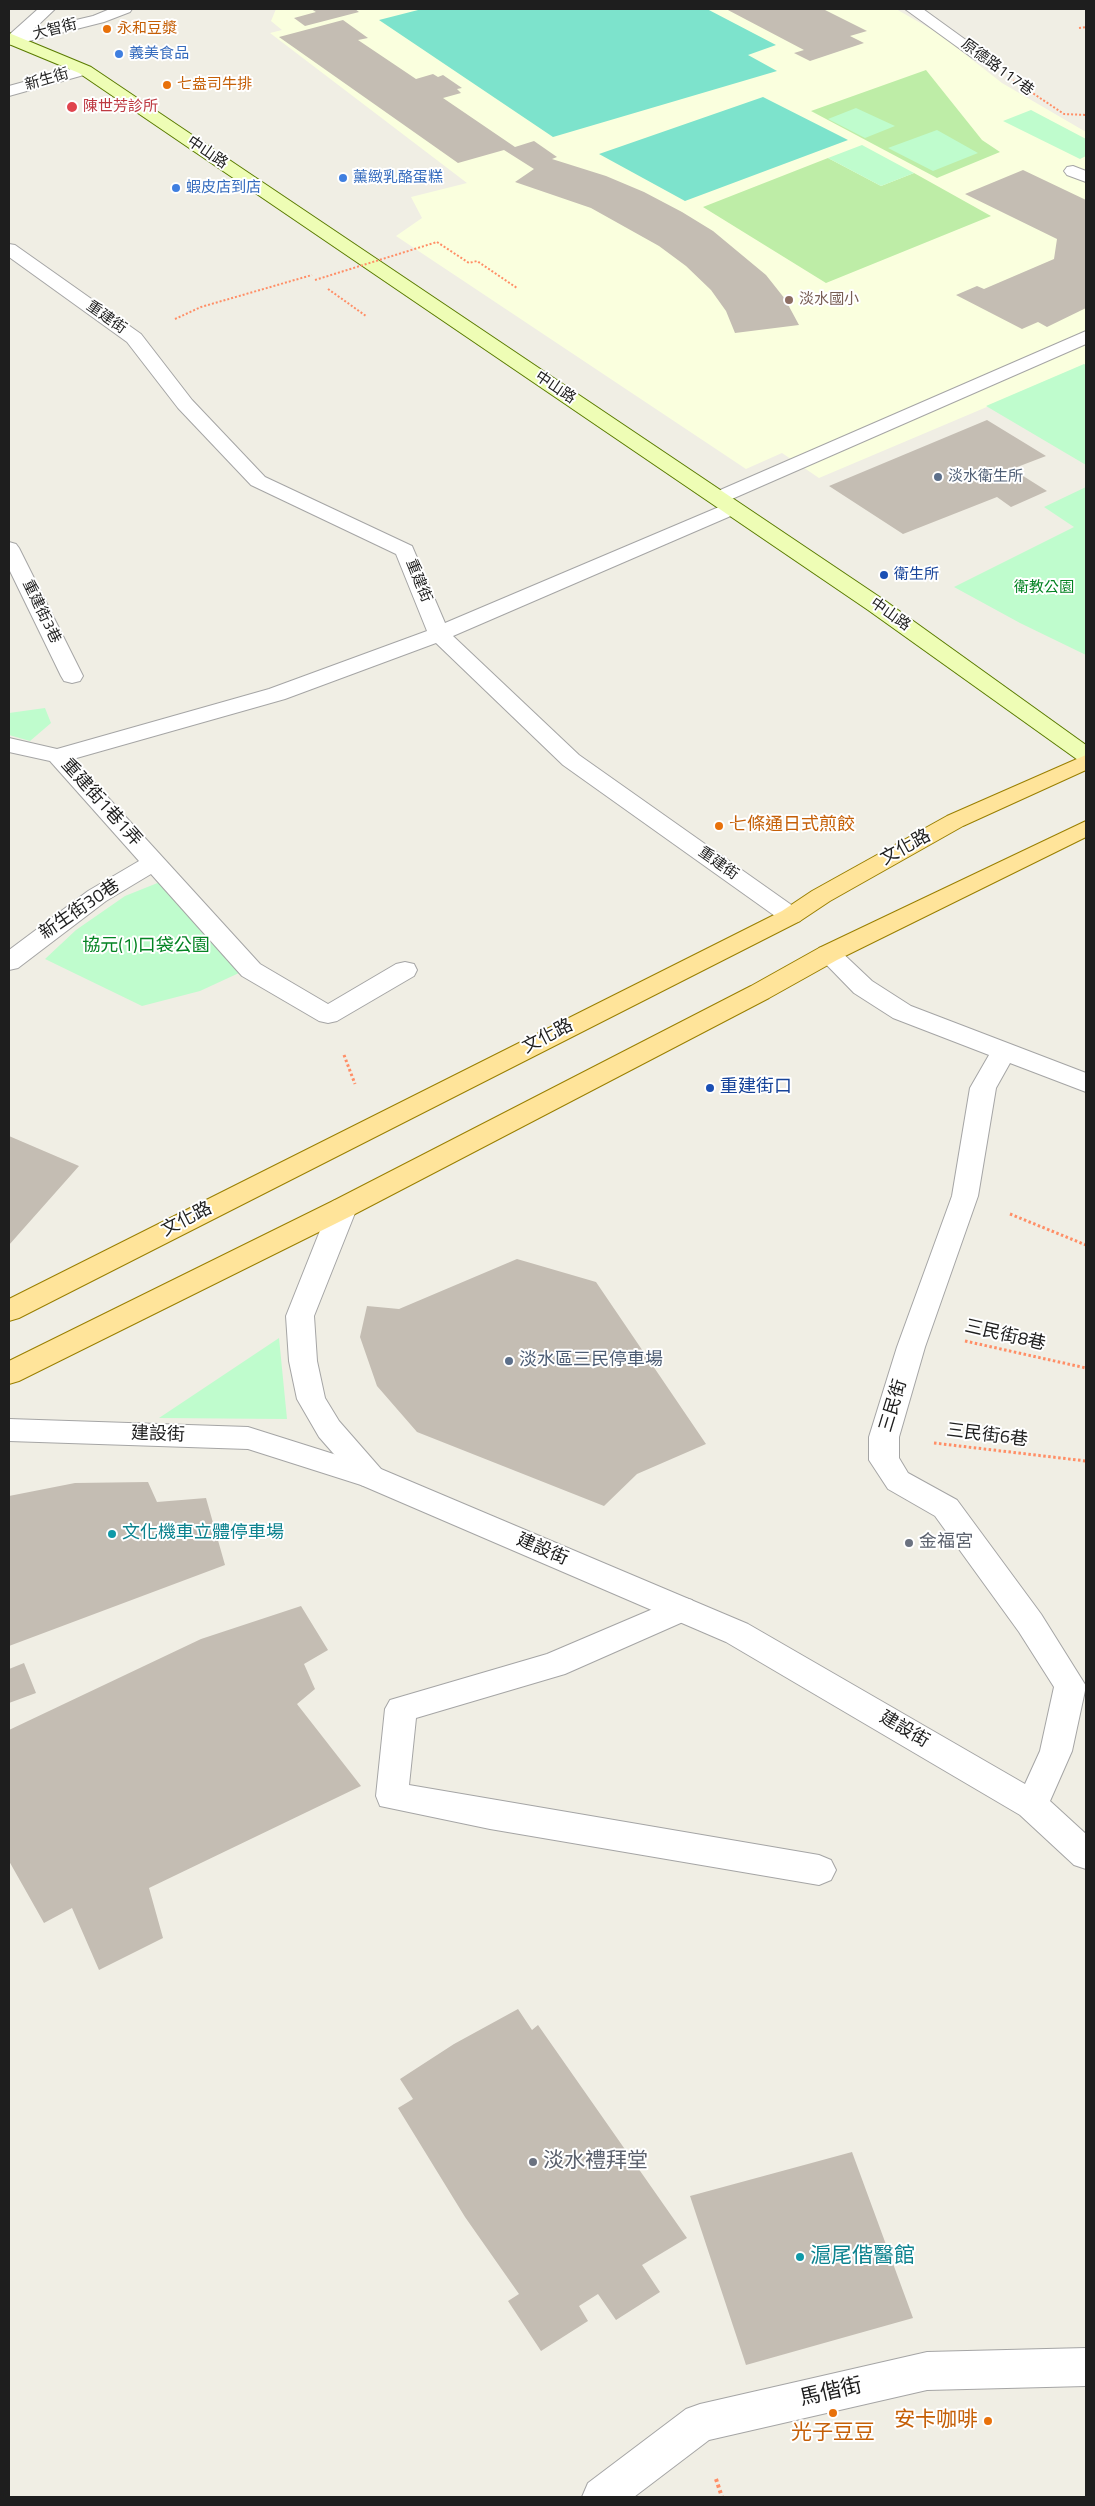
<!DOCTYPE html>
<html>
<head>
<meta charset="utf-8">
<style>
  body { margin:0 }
  #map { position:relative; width:1095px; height:2506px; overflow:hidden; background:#f0eee4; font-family:"Titillium Web",sans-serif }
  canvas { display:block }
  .frame { position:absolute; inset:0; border:10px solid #1e1e1e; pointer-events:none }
</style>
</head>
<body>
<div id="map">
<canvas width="1095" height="2506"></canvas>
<div class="frame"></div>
</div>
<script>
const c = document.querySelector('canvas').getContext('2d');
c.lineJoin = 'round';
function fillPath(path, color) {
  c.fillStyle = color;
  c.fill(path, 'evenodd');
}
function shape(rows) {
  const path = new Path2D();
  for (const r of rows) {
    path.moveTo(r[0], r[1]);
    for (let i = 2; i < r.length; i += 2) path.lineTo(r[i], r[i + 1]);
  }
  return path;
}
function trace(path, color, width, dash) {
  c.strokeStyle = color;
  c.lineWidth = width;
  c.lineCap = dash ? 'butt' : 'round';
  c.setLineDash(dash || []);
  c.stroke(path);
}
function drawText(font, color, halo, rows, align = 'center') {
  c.font = font + ' "Titillium Web","Noto Sans TC",sans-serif';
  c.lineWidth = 4;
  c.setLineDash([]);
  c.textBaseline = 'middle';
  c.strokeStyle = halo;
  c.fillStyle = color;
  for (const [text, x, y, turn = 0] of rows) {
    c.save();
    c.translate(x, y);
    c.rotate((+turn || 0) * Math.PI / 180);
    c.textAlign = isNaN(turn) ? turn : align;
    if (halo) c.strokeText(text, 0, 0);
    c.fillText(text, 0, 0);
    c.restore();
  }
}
const education = shape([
  [276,9,896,9,938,33,1002,83,1086,132,1086,365,819,478,782,453,746,469,396,236,422,218,411,197,467,183,270,33,282,30,271,21]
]);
const grass = shape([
  [926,70,982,140,1000,152,937,178,811,111],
  [828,158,881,186,914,173,991,216,826,283,703,207]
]);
const park = shape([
  [856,108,895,126,865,138,828,119],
  [1031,110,1086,139,1086,156,1080,159,1003,121],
  [937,130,978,153,933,171,888,148],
  [862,145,914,173,881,186,828,158],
  [1084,364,1086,365,1086,465,986,406],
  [1086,487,1086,655,1020,623,954,587,1074,527,1044,507],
  [45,708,51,723,30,741,9,735,9,713],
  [160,882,239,973,200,991,142,1006,45,959,76,930,125,896],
  [279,1338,287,1419,159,1418]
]);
const pitch = shape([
  [422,9,707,9,776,45,748,55,777,71,553,137,379,20],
  [763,97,848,140,685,201,599,154]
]);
const building = shape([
  [311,9,355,9,359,12,305,26,294,18,316,12],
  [726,9,823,9,867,31,850,36,864,43,810,61,794,53,804,50],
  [343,20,368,38,358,40,416,79,433,74,438,77,443,75,462,88,457,89,461,93,443,98,515,147,534,141,557,157,552,159,606,176,644,192,682,212,713,231,766,275,785,299,799,325,735,333,726,311,711,290,686,266,659,246,591,208,515,182,534,169,504,150,458,163,279,37],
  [1023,170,1086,200,1086,308,1047,327,1038,322,1022,329,956,295,977,286,984,289,1054,259,1057,239,965,194],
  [987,420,1046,456,1012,469,1047,491,1011,507,997,497,903,534,829,486],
  [9,1136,79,1166,9,1245],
  [517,1259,596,1282,706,1444,637,1474,604,1506,417,1432,377,1386,360,1337,367,1306,399,1309],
  [148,1482,157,1502,206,1498,225,1565,9,1646,9,1496,75,1483],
  [301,1606,328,1650,304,1664,315,1689,297,1704,361,1786,149,1888,163,1938,99,1970,72,1908,44,1923,9,1861,9,1730,201,1639],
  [24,1663,36,1693,9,1703,9,1669],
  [518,2009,532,2030,538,2025,687,2238,642,2265,660,2292,616,2320,598,2294,579,2306,588,2321,541,2351,508,2301,519,2294,465,2217,398,2108,413,2099,400,2079,454,2044],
  [852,2152,913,2318,746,2365,690,2196]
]);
const pathFar2 = shape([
  [1079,28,1086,27],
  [1010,78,1064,114,1086,115],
  [437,242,469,263,477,261,517,288],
  [328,289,366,316],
  [175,319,201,307,312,275]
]);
const pathFar1 = shape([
  [344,1055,355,1084],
  [1010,1214,1086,1245],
  [965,1341,1086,1368],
  [934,1443,1086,1461]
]);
const path = shape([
  [716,2479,722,2497]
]);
const service = shape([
  [1073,166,1086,171,1086,182,1067,175,1064,171,1067,167,1073,166],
  [1086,331,1086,344,725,502,718,504,711,502,708,498,711,494,1086,331],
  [343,1198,353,1201,357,1208,314,1316,317,1361,325,1398,339,1421,381,1469,386,1477,381,1485,371,1488,361,1485,319,1437,297,1399,289,1361,286,1316,329,1208,333,1201,343,1198],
  [681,1597,692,1600,696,1609,692,1618,565,1674,416,1718,409,1785,819,1855,831,1860,836,1870,831,1880,819,1885,490,1829,380,1806,376,1796,385,1709,390,1700,547,1654,681,1597]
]);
const minor = shape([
  [38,9,55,9,33,30,93,16,110,9,132,9,130,12,104,22,13,45,9,44,9,35,38,9],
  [905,9,923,9,988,56,980,61,974,59,905,9],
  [85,65,93,70,91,73,9,96,9,86,85,65],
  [9,244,15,245,141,334,192,400,265,477,412,546,445,623,726,504,733,502,740,504,743,508,740,512,453,636,579,755,800,911,803,916,800,921,791,924,782,921,563,765,436,643,285,699,73,759,260,964,328,1004,396,964,405,962,414,964,417,970,414,976,337,1021,328,1023,319,1021,242,976,151,874,106,901,18,968,9,970,9,950,88,891,139,861,50,761,9,752,9,738,57,749,269,689,427,631,396,554,251,485,178,408,127,342,9,257,9,244],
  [9,542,16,544,19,548,83,676,80,681,72,683,64,681,61,676,9,569,9,542],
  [828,946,837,948,872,981,911,1006,1086,1073,1086,1092,1010,1063,996,1088,978,1196,925,1347,899,1437,899,1458,908,1473,957,1500,1041,1614,1086,1686,1072,1751,1050,1801,1086,1834,1086,1869,1074,1865,1020,1815,726,1642,361,1485,248,1449,9,1441,9,1419,248,1427,381,1469,748,1624,1025,1784,1040,1751,1054,1687,1019,1632,935,1516,888,1489,869,1460,869,1437,897,1347,952,1196,970,1088,989,1055,893,1018,854,993,816,954,819,948,828,946],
  [1086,2348,1086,2386,927,2390,709,2440,634,2497,582,2497,588,2483,686,2409,700,2404,927,2352,1086,2348]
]);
const secondary = shape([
  [9,33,91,67,884,600,1086,745,1086,762,1078,760,868,610,79,73,9,44,9,33]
]);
const primary = shape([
  [1086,755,1086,770,963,826,830,901,800,921,19,1318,9,1321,9,1299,782,911,812,891,947,816,1086,755],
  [1086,821,1086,837,837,960,769,998,353,1215,19,1381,9,1384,9,1361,333,1201,751,986,819,948,1086,821]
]);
const pathBridge = shape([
  [315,280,437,242]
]);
const markers = [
  [107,29,5,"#e8710a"],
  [119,54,5,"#3f7fe0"],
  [167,85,5,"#e8710a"],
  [72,107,6,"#e0444e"],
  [343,178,5,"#3f7fe0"],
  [176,188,5,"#3f7fe0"],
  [789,300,5,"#8d6e63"],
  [938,477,5,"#5c6f8a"],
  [884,575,5,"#1a4fb4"],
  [719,826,5,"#e8710a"],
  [710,1088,5,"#1a4fb4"],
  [509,1361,5,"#5c6f8a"],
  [112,1534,5,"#0f9aa8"],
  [909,1543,5,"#6b7280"],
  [533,2162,5,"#6b7280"],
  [800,2257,5,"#0f9aa8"],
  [833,2413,5,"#e8710a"],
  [988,2421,5,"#e8710a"]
];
const farFoodnames = [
  ["永和豆漿",117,29],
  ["七盎司牛排",177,85]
];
const farStreetnames = [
  ["大智街",55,30,-14],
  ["原德路117巷",997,68,36],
  ["新生街",47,80,-16],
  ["中山路",207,153,34],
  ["重建街",106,318,35],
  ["中山路",555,388,34],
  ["重建街",418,581,68],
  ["重建街3巷",41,612,64],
  ["中山路",890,615,35],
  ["重建街",718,864,35]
];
const farShopnames = [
  ["義美食品",129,54],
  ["薰緻乳酪蛋糕",353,178],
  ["蝦皮店到店",186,188]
];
const farHealthnames = [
  ["陳世芳診所",83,107]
];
const farEducationnames = [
  ["淡水國小",799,300]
];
const farServicenames = [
  ["淡水衛生所",948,477]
];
const farTransitnames = [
  ["衛生所",894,575]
];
const farParknames = [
  ["衛教公園",1044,588]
];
const streetNames = [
  ["重建街1巷1弄",101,803,48],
  ["文化路",906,848,-29],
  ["新生街30巷",80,910,-34],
  ["文化路",548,1037,-27],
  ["文化路",187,1220,-27],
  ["三民街8巷",1005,1336,13],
  ["三民街",894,1406,-73],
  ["建設街",158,1435,2],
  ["三民街6巷",987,1436,7],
  ["建設街",542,1550,23],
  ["建設街",904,1730,30]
];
const foodNames = [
  ["七條通日式煎餃",729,826]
];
const parkNames = [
  ["協元(1)口袋公園",146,947]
];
const transitNames = [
  ["重建街口",720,1088]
];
const serviceNames = [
  ["淡水區三民停車場",519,1361]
];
const cultureNames = [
  ["文化機車立體停車場",122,1534]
];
const worshipNames = [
  ["金福宮",919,1543]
];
const nearWorshipnames = [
  ["淡水禮拜堂",543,2162]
];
const nearCulturenames = [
  ["滬尾偕醫館",810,2257]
];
const nearStreetnames = [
  ["馬偕街",831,2393,-13]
];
const nearFoodnames = [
  ["安卡咖啡",978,2421],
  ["光子豆豆",833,2434,"center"]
];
fillPath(education, '#faffde');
fillPath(grass, '#beeda7');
fillPath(park, '#bffccd');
fillPath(pitch, '#7de3cc');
fillPath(building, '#c4bdb3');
trace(service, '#a5a5a5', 2);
trace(minor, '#a5a5a5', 2);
trace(secondary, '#5a7b00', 2);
trace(primary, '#997f00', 2);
trace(pathFar2, '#ff8e66', 2, [2, 2]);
trace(pathFar1, '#ff8e66', 3, [2.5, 2.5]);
trace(path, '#ff8e66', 4, [3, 3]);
fillPath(service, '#fff');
fillPath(minor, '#fff');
fillPath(secondary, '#eefdb5');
fillPath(primary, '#ffe49a');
trace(pathBridge, '#ff8e66', 2, [2, 2]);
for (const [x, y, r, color] of markers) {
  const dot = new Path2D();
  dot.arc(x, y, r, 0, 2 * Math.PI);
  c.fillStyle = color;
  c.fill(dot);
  trace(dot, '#fff', 2);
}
drawText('15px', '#c56008', '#fff', farFoodnames, 'left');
drawText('15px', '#1e1e1e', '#fff', farStreetnames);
drawText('15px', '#366cbe', '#fff', farShopnames, 'left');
drawText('15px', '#be3a42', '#fff', farHealthnames, 'left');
drawText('15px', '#785e54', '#fff', farEducationnames, 'left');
drawText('15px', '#4e5e75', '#fff', farServicenames, 'left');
drawText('15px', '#164399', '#fff', farTransitnames, 'left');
drawText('15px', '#058424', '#fff', farParknames);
drawText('18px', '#1e1e1e', '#fff', streetNames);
drawText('18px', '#c56008', '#fff', foodNames, 'left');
drawText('18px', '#058424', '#fff', parkNames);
drawText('18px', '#164399', '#fff', transitNames, 'left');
drawText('18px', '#4e5e75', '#fff', serviceNames, 'left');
drawText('18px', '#0d838f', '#fff', cultureNames, 'left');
drawText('18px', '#5b616d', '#fff', worshipNames, 'left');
drawText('21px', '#5b616d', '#fff', nearWorshipnames, 'left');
drawText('21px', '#0d838f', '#fff', nearCulturenames, 'left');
drawText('21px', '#1e1e1e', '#fff', nearStreetnames);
drawText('21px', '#c56008', '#fff', nearFoodnames, 'right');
</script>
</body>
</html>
